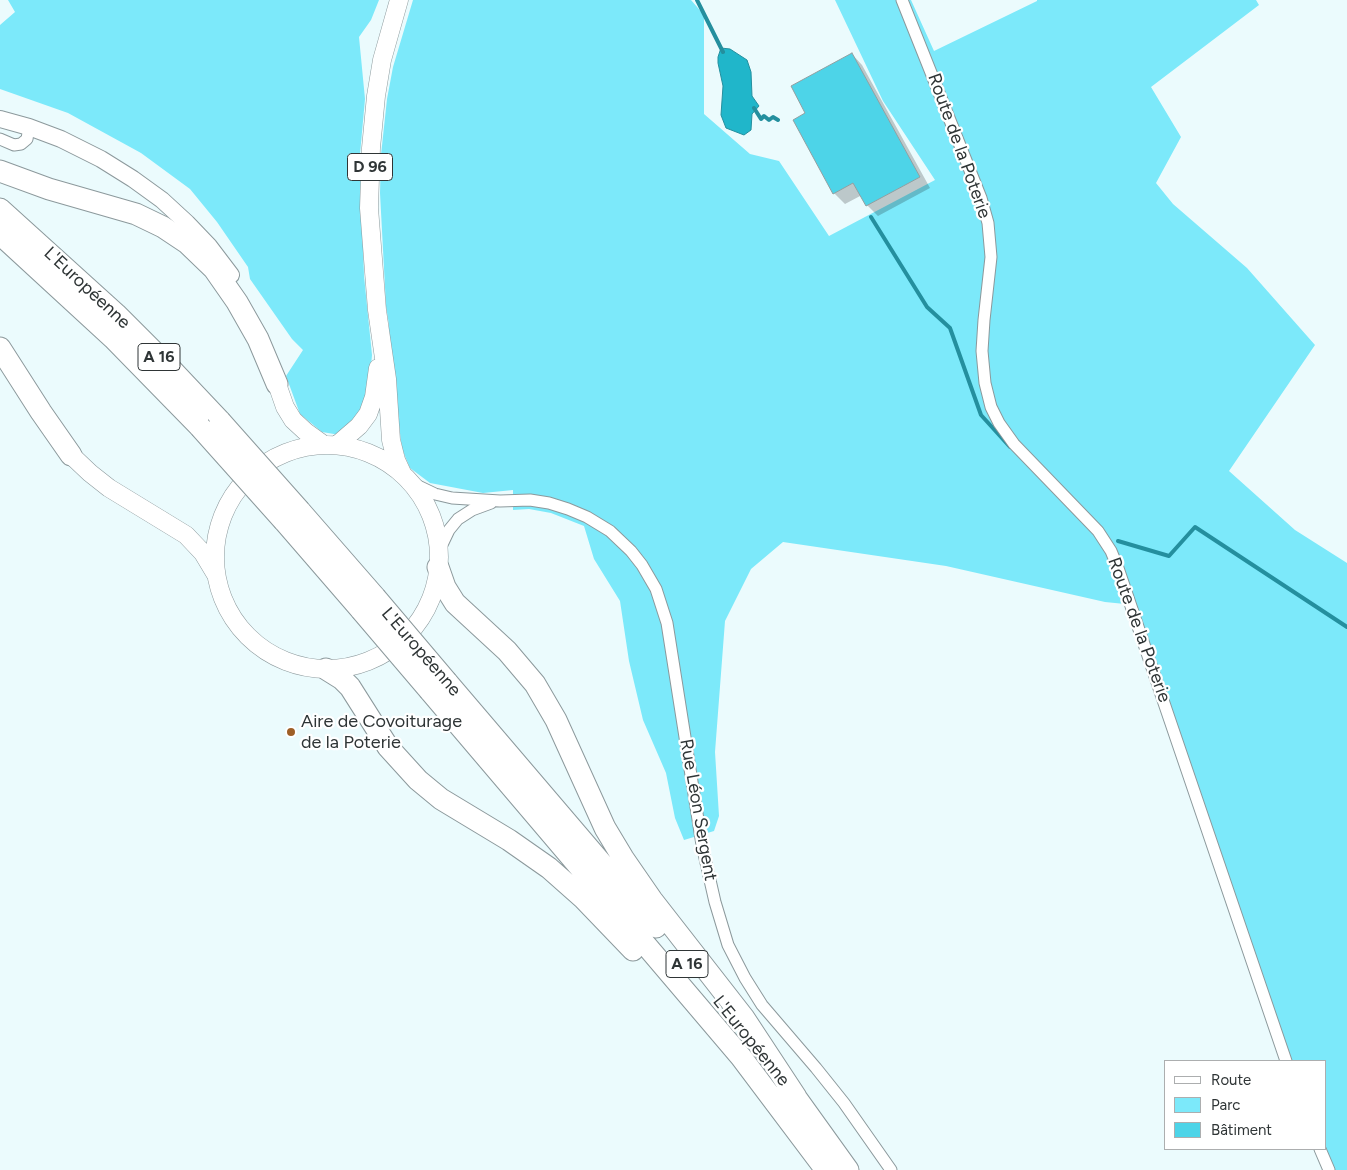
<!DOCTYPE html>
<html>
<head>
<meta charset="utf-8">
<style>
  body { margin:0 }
  #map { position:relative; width:1347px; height:1170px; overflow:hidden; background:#ebfbfd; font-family:Figtree,sans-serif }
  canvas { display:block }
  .legend { position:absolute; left:1164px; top:1060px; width:162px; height:90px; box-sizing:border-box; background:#fff; border:1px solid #acaeaf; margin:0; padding:6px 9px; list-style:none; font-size:15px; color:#2f3536 }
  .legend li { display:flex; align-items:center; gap:10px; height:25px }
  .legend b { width:25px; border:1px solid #acaeaf }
</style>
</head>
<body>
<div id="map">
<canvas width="1347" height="1170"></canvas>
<ul class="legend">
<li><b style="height:6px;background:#fff"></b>Route</li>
<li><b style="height:14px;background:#7ce9fa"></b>Parc</li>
<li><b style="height:14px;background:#4dd4e8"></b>Bâtiment</li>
</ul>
</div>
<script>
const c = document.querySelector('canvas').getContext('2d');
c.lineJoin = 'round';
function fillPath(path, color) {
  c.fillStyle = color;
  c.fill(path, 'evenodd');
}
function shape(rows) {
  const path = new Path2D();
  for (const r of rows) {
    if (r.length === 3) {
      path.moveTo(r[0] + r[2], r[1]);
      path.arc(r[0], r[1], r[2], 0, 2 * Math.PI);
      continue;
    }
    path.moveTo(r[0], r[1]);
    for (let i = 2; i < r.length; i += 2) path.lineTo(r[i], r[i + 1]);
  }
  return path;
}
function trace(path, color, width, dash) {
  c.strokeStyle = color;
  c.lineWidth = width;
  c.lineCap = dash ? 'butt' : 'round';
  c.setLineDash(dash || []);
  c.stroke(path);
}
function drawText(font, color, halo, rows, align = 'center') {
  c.font = font + ' Figtree,sans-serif';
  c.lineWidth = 4.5;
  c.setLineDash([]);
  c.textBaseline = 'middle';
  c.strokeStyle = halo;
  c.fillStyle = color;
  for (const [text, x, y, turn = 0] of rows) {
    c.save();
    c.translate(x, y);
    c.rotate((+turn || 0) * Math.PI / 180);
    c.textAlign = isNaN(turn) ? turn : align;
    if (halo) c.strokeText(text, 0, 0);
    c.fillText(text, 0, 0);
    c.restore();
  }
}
const green = shape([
  [8,0,379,0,371,20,359,37,365,99,360,154,364,276,372,355,369,388,359,416,340,435,322,432,300,414,286,376,303,350,292,339,250,279,248,267,217,222,190,189,141,153,68,113,0,89,0,25,15,12],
  [413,0,691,0,704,15,704,114,750,154,779,161,829,236,935,180,883,101,835,0,911,0,934,51,1037,1,1037,0,1256,0,1259,5,1151,87,1181,137,1156,183,1173,204,1247,268,1315,345,1229,471,1295,530,1347,563,1347,1170,1329,1170,1326,1149,1326,1061,1285,1061,1125,604,1105,602,946,566,783,542,751,569,725,621,715,752,719,816,714,831,684,840,675,818,666,773,643,720,629,661,620,601,594,559,584,526,551,513,529,509,513,510,513,490,483,493,430,483,410,468,402,449,388,337,389,325,386,306,380,193,381,155,387,99,393,67]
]);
const water = shape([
  [721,48,730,49,747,60,751,72,752,96,759,106,752,114,751,130,744,135,726,128,721,115,723,86,718,63,718,57,721,48]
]);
const shadow = shape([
  [852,54,862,65,930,188,878,216,867,205,862,195,845,204,834,193,807,114]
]);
const stream = shape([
  [697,0,723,52],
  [754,108,761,119,764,116,769,120,773,117,778,120],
  [871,217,927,307,950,328,981,415,1010,447],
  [1118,541,1169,556,1195,527,1347,627]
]);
const building = shape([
  [852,53,920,177,866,206,853,183,833,194,793,120,805,113,791,86,852,53]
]);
const street = shape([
  [902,0,981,198,988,223,991,257,984,320,982,351,985,383,991,407,999,423,1014,444,1098,531,1111,551,1118,568,1286,1061],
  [0,139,14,145,21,144,27,139,29,127],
  [412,483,435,494,452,498,500,501,530,500,549,503,568,509,587,517,610,531,631,551,642,565,656,589,667,623,702,845,715,902,728,945,745,978,762,1005,816,1068,844,1103,891,1170],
  [439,551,449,530,458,519,472,510,491,503],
  [1320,1149,1329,1170]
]);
const secondary = shape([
  [0,119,29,127,61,139,101,159,133,179,162,200,187,223,209,246,231,275]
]);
const primary = shape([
  [399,0,382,60,376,96,371,148,369,208,377,310,387,379,391,440,396,460,402,473],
  [277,384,285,407,293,420,306,432,324,445],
  [337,445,359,426,368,414,374,397,378,368],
  [327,557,112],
  [71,455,90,473,109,488,186,535,203,553,215,573]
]);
const highway = shape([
  [0,171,49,189,136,214,163,227,187,243,214,269,237,302,258,339,277,384],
  [0,209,116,314,169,367,220,421],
  [0,234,113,338,200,427],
  [0,348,41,412,71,455],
  [300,511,375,597],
  [284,521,361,610],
  [438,567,445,587,455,603,507,651,535,684,556,720,605,828,623,858,652,900,744,1018,796,1097],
  [326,669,342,679,350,687,388,747,418,780,441,799,509,840,549,868,584,899,633,950],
  [447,682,656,927],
  [430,691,741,1057,826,1170],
  [787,1085,848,1170]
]);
const highwayBridge = shape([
  [220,421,300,511],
  [200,427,284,521],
  [375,597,447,682],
  [361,610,430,691]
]);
const markers = [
  [291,732,5,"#9e5f27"]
];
const shields = [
  [370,167,45],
  [159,357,42],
  [687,964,42]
];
const shieldNames = [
  ["D 96",370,167],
  ["A 16",159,357],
  ["A 16",687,964]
];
const streetNames = [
  ["Route de la Poterie",959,146,70],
  ["L'Européenne",87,288,43],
  ["Route de la Poterie",1139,630,70],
  ["L'Européenne",421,652,49],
  ["Rue Léon Sergent",698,810,80],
  ["L'Européenne",751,1041,51]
];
const poiNames = [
  ["Aire de Covoiturage",301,722],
  ["de la Poterie",301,743]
];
fillPath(green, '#7ce9fa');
fillPath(water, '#20b6ca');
trace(water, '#248f9e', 1);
fillPath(shadow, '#0003');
trace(stream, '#248f9e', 4);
fillPath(building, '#4dd4e8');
trace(building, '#919fa1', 1);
trace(street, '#8c999c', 13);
trace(secondary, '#8c999c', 18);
trace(primary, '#8c999c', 19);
trace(highway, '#8c999c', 23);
trace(street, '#fff', 11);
trace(secondary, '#fff', 16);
trace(primary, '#fff', 18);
trace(highway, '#fff', 21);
trace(highwayBridge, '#8c999c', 23, []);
trace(highwayBridge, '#fff', 21);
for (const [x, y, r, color] of markers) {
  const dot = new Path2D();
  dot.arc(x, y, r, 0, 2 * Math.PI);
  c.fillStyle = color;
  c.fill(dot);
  trace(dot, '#fff', 2);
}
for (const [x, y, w] of shields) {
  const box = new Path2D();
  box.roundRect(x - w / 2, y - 13.5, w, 27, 4);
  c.fillStyle = '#fff';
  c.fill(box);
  trace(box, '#2f3536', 1);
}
drawText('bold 16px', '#2f3536', null, shieldNames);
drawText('18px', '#2f3536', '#fff', streetNames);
drawText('18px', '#2f3536', '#fff', poiNames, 'left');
</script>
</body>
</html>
